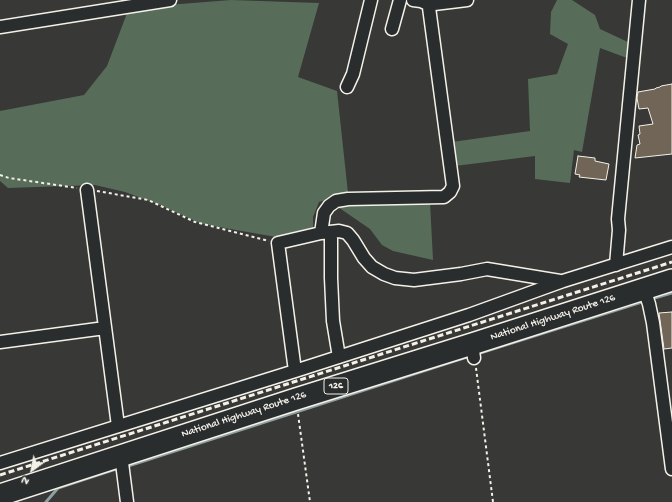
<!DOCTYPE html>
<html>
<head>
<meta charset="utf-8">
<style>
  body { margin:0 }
  #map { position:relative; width:672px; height:502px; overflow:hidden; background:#383836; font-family:"Gochi Hand",sans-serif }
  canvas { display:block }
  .north { position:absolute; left:12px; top:450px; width:40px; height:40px; -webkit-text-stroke:3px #2a2d2e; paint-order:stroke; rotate:212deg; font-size:11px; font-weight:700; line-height:16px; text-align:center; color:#f4f1e8 }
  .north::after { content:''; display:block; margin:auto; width:14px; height:18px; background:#f4f1e8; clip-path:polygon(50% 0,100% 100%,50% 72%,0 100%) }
</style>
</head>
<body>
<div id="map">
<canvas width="672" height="502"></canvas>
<div class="north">N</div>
</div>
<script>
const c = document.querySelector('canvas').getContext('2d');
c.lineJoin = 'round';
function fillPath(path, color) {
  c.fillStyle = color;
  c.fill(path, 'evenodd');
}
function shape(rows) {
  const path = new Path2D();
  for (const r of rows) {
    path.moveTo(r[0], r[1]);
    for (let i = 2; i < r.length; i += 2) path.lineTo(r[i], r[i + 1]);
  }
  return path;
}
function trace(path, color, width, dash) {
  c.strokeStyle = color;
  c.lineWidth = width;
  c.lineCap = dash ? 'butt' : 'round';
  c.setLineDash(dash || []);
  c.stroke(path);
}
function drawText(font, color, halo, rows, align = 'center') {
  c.font = font + ' "Gochi Hand",sans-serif';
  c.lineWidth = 3.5;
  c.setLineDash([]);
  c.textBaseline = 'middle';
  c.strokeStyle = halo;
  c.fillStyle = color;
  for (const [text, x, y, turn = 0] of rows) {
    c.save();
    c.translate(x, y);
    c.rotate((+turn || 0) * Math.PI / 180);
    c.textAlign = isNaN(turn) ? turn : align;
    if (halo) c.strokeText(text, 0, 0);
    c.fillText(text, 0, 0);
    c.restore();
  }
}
const green = shape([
  [231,0,319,3,298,77,337,91,348,193,319,202,313,217,313,229,276,237,202,224,160,205,125,192,95,185,8,188,0,181,0,111,84,95,107,66,129,8],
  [557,0,572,0,595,15,600,29,630,43,627,58,600,48,582,152,574,150,570,183,535,179,535,156,455,166,452,142,530,131,528,79,557,74,568,44,550,34,551,12],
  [430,202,433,260,393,251,382,245,370,229,338,207,346,203]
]);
const stream = shape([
  [651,299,672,293],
  [477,354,645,301],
  [125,467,470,356],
  [46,502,58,488,119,468]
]);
const building = shape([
  [672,84,672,154,635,158,637,145,640,144,638,135,640,134,639,126,653,124,648,108,639,109,637,98,638,92,655,89,656,88,660,87,661,86,672,84],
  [578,156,595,158,595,161,609,164,606,180,579,177,580,175,575,174,578,156],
  [672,312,672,348,664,349,659,313,672,312]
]);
const path = shape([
  [0,175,9,178,77,188],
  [97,191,148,200,195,222,269,241],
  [476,368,493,502],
  [298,414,310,502]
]);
const street = shape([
  [413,0,421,1,428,4,434,4,467,0],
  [0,27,170,0],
  [392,29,400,0],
  [347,87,353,74,371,0],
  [87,190,118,426],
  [331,232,331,278,333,321,339,357],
  [321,233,324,213,329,206,336,201,348,199,444,197,450,192,453,186,428,0],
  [616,265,619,230,618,219,639,0],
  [644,289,649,304,653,323,672,469],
  [0,342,105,328],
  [472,344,474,358],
  [295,371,278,243,321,233,339,231,347,233,353,240,364,258,372,267,384,274,395,278,414,280,461,274,487,269,560,281],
  [121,455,127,502],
  [0,463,295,371,469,315,563,281,672,247]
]);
const highway = shape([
  [0,495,296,399,472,344,672,280]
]);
const rail = shape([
  [0,475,672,262]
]);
const shields = [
  [336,386,24]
];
const shieldNames = [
  ["126",336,386]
];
const streetNames = [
  ["National Highway Route 126",553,318,-18],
  ["National Highway Route 126",244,415,-18]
];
fillPath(green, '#576d5a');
trace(stream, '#909fa1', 3);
fillPath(building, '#706557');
trace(building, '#f4f1e8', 1);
trace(street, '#f4f1e8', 15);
trace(highway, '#f4f1e8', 24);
trace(path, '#f4f1e8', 2, [3, 3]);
trace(street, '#2a2d2e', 12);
trace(highway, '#2a2d2e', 21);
trace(rail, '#f4f1e8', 3, [6, 3]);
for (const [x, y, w] of shields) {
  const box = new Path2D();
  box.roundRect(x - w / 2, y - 8, w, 16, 3);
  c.fillStyle = '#2a2d2e';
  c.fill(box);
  trace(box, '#f4f1e8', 1);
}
drawText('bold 10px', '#f4f1e8', null, shieldNames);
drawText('11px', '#f4f1e8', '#2a2d2e', streetNames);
</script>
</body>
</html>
